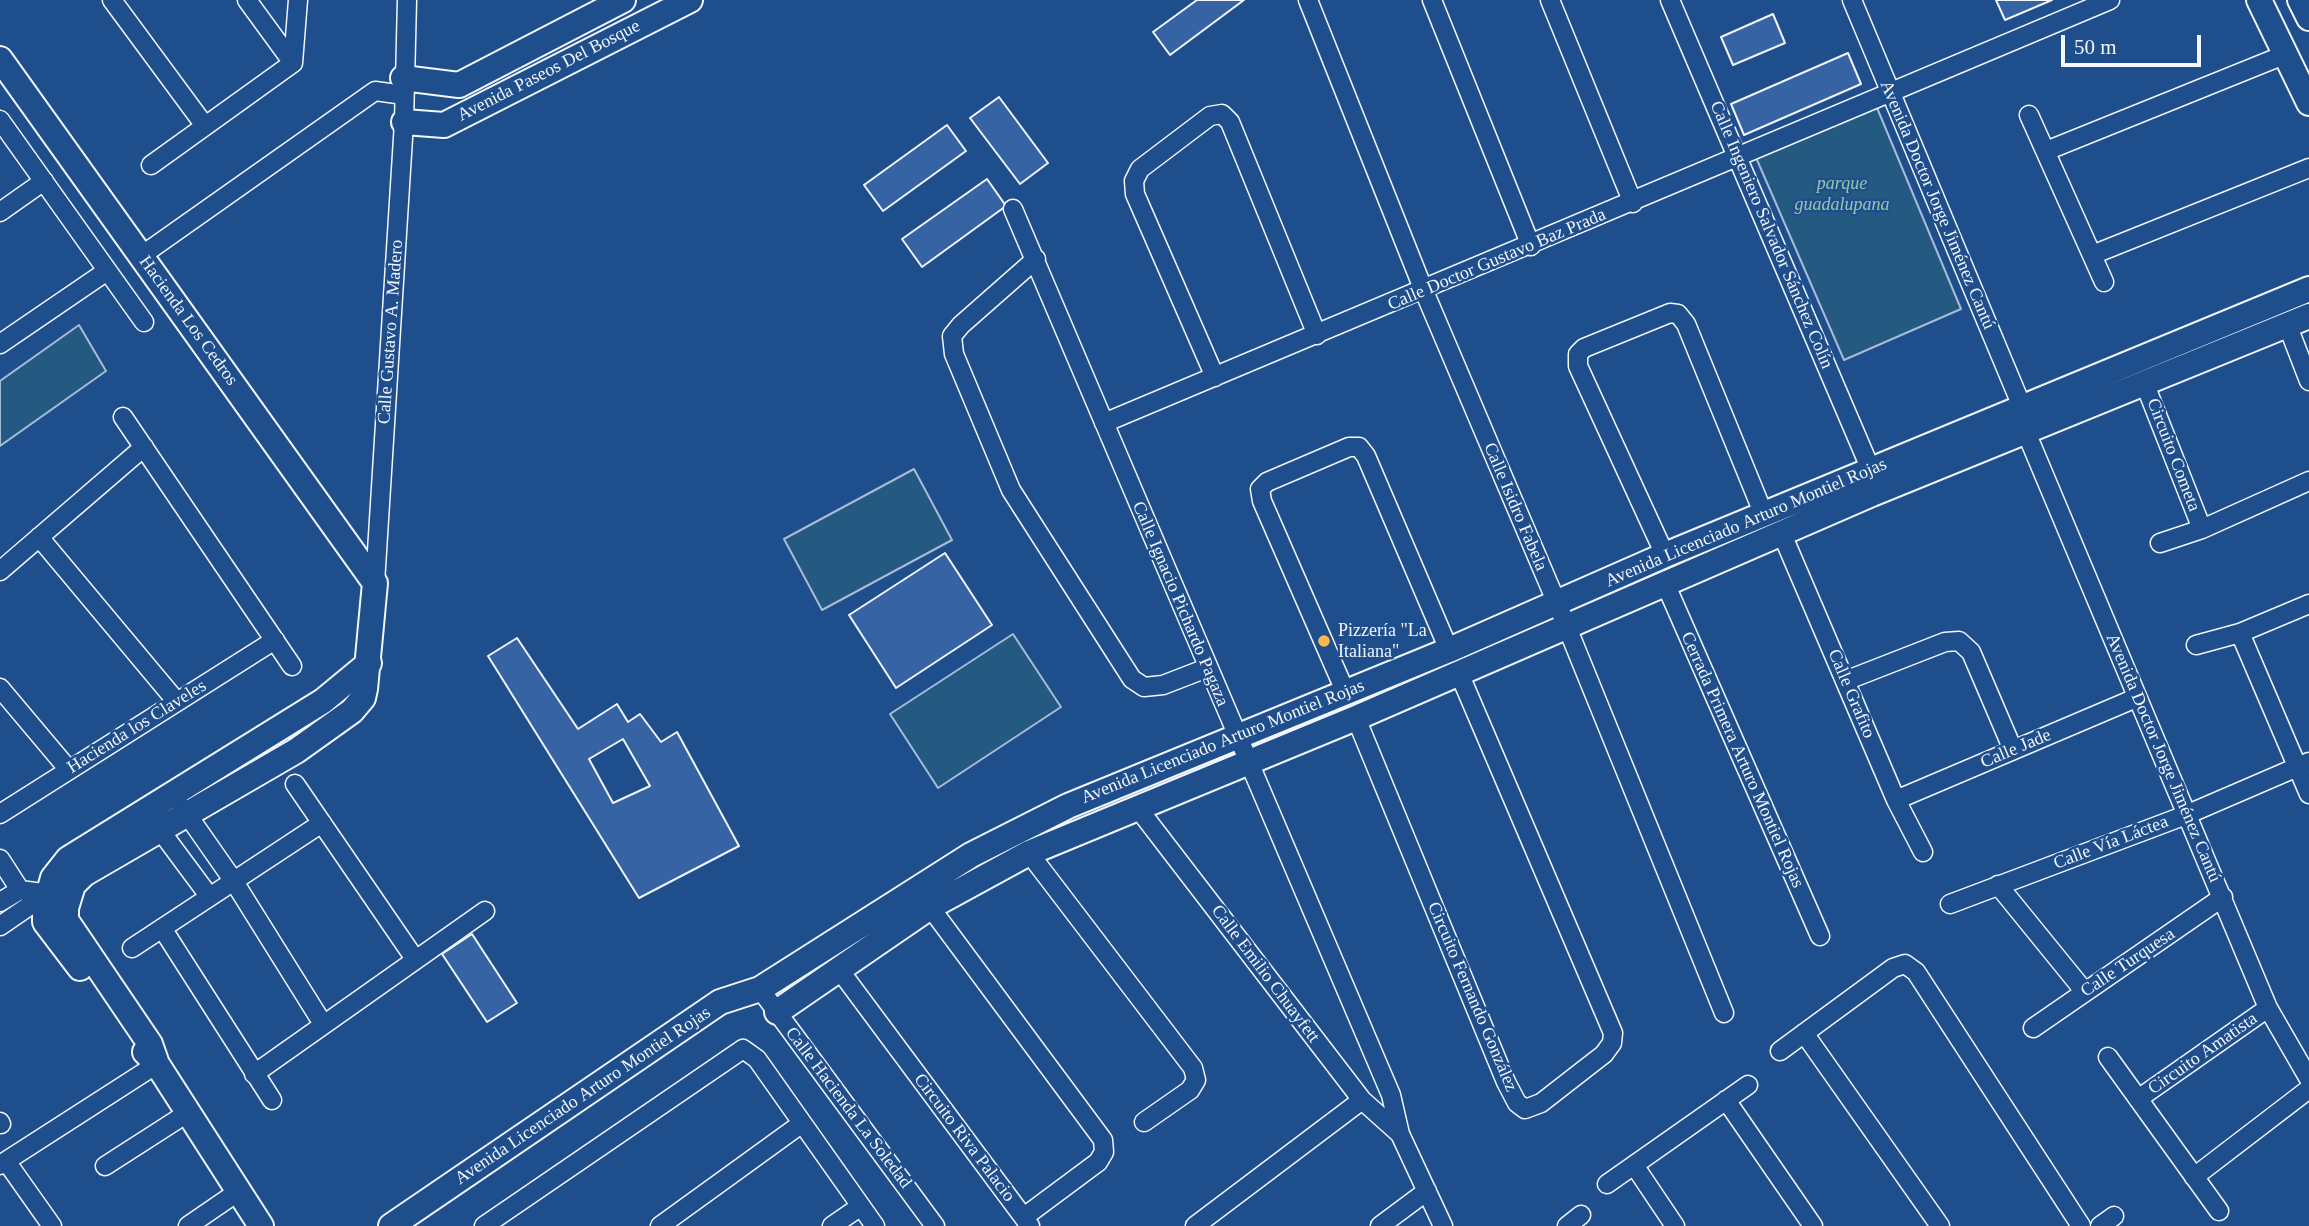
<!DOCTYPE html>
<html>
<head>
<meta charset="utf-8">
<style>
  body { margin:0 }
  #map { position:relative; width:2309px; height:1226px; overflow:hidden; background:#1f4e8c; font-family:"Times New Roman",serif }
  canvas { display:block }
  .scale { position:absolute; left:2061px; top:35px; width:140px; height:32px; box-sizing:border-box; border:4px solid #f2f6ff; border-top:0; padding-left:9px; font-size:21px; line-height:24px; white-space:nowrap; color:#f2f6ff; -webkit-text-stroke:5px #1f4e8c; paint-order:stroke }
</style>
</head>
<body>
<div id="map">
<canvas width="2309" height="1226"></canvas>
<div class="scale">50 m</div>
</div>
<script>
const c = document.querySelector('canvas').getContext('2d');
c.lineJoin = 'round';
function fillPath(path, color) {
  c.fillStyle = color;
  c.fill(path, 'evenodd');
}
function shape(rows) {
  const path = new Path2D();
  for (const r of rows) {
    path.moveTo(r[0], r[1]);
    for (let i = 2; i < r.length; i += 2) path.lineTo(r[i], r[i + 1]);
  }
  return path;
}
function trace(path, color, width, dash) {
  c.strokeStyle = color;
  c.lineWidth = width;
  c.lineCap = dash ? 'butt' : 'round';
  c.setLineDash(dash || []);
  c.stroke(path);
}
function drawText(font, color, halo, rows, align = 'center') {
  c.font = font + ' "Times New Roman",serif';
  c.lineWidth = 5;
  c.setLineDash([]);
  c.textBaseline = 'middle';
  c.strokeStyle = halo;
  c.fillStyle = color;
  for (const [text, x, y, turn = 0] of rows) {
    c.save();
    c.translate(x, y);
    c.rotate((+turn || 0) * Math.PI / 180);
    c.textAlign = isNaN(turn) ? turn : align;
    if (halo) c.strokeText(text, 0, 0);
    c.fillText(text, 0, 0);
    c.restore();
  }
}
const green = shape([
  [1875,103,1961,309,1844,360,1754,153,1875,103],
  [79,325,106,371,0,446,0,381,79,325],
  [914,469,952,540,822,610,784,539,914,469],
  [1013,634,1061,707,938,788,890,714,1013,634]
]);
const building = shape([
  [1197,0,1244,0,1170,55,1153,32,1197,0],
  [1996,0,2052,0,2005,20,1996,0],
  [1773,14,1785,43,1733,65,1721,37,1773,14],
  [1848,53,1861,84,1744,135,1731,104,1848,53],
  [999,97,1048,163,1020,184,970,118,999,97],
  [947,125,966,151,883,211,864,185,947,125],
  [987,179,1006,206,922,267,902,239,987,179],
  [945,553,992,625,896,688,849,615,945,553],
  [517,638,578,729,617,704,628,722,640,714,661,742,677,732,739,846,639,898,488,656,517,638],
  [623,739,650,786,613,803,589,759,623,739],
  [472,934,517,1003,487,1022,442,954,472,934]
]);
const street = shape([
  [112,0,205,126],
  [247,0,293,63],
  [1308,0,1424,291,1567,627,1724,1013],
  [1432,0,1531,246],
  [1550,0,1633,203],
  [1670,0,1871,470],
  [1852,0,2023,409],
  [293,63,298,0],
  [2029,115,2104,282],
  [0,120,144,322],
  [2046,151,2284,55],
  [151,165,293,63],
  [1013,209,1391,1095,1400,1134,1443,1226],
  [0,212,44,181],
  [2092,255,2309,168],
  [141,256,375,91,404,95],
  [1036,259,961,325,952,336,954,354,1011,490,1132,679,1144,687,1163,685,1207,668],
  [2287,324,2309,381],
  [0,344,107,271],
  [1215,377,1135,194,1134,181,1140,169,1210,116,1222,114,1230,122,1317,335],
  [2144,382,2202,529],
  [123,417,292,666],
  [1104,423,2110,0],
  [2026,432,2268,1008,2309,1079],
  [1782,534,1896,800,1923,852],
  [39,537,177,702],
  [2160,543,2202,529,2309,481],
  [1665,555,1578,366,1578,354,1584,348,1670,313,1678,314,1686,324,1764,515],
  [0,571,144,447],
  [375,583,404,122,407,0],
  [1665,583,1820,936],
  [2240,633,2309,794],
  [2196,645,2240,633,2309,604],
  [1845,681,1945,642,1959,641,1971,652,2013,750],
  [0,688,69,770],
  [1345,691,1262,501,1260,489,1267,482,1349,447,1359,447,1366,456,1449,650],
  [1356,718,1506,1082,1517,1103,1525,1109,1541,1103,1604,1054,1612,1043,1613,1033,1459,673],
  [295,784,415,959],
  [1896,800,2136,698],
  [182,807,233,880,323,1024],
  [1137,807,1362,1100,1400,1134],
  [0,814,275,640],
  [154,822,209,896],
  [1029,853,1193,1068,1196,1080,1190,1090,1144,1122],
  [0,859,20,890],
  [1998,885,2085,992],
  [0,902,20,890,58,895],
  [1950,904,2186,815,2309,762],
  [930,907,1103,1140,1104,1152,1098,1162,1024,1217],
  [0,926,48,893],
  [162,928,272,1100],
  [132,948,322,823],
  [838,968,1030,1226],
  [760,989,935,1226],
  [2033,1028,2223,897],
  [1804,1033,1940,1226],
  [1780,1051,1893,968,1905,964,1916,972,2081,1226],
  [2108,1057,2219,1211],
  [254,1074,485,911],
  [2138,1099,2268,1008],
  [1726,1100,1813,1226],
  [0,1122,1,1124],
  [6,1161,52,1226],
  [0,1165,157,1064],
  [1634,1165,1675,1226],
  [105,1166,189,1112],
  [2194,1177,2309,1089],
  [1607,1184,1748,1085],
  [188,1226,239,1191],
  [484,1226,743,1049,757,1059,875,1226],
  [660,1226,801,1124],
  [832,1226,861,1206],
  [1195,1226,1362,1100],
  [1380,1226,1427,1191],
  [1567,1226,1581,1215],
  [2100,1226,2114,1216]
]);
const secondary = shape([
  [2259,0,2309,103],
  [2300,0,2309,18],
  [0,59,375,583,365,689,363,698,352,711,296,751,84,874,73,885,66,908,66,920,150,1044,157,1064],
  [403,78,459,85,623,0],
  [404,122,444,125,690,0],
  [80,968,45,922,45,907,53,878,68,859,323,701,369,663],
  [777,1012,930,907,1029,853,1356,718,1872,494,2309,316],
  [145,1052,157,1064,261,1226],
  [391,1226,720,1002,760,989,971,855,1068,806,1449,650,1665,555,2309,289]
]);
const markers = [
  [1324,641,7,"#ffb74d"]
];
const streetNames = [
  ["Avenida Paseos Del Bosque",549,71,-27],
  ["Avenida Doctor Jorge Jiménez Cantú",1937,205,67],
  ["Calle Ingeniero Salvador Sánchez Colín",1771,235,67],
  ["Calle Doctor Gustavo Baz Prada",1497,260,-23],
  ["Hacienda Los Cedros",188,321,54],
  ["Calle Gustavo A. Madero",391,332,-86],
  ["Circuito Cometa",2173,455,69],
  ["Calle Isidro Fabela",1515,507,67],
  ["Avenida Licenciado Arturo Montiel Rojas",1746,523,-23],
  ["Calle Ignacio Pichardo Pagaza",1180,604,67],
  ["Calle Grafito",1851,694,67],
  ["Hacienda los Claveles",137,727,-32],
  ["Avenida Licenciado Arturo Montiel Rojas",1223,742,-22],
  ["Calle Jade",2016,749,-23],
  ["Avenida Doctor Jorge Jiménez Cantú",2163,758,67],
  ["Cerrada Primera Arturo Montiel Rojas",1742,760,66],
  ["Calle Vía Láctea",2111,843,-21],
  ["Calle Turquesa",2128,963,-34],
  ["Calle Emilio Chuayfett",1265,974,53],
  ["Circuito Fernando González",1472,997,67],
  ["Circuito Amatista",2203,1054,-35],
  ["Avenida Licenciado Arturo Montiel Rojas",583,1096,-34],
  ["Calle Hacienda La Soledad",848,1108,53],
  ["Circuito Riva Palacio",964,1138,53]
];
const parkNames = [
  ["parque",1842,184],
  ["guadalupana",1842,205]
];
const poiNames = [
  ["Pizzería \"La",1338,631],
  ["Italiana\"",1338,652]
];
fillPath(green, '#245a82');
trace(green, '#a8bbd7', 2);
fillPath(building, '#3563a3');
trace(building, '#f2f6ff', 2);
trace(street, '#f2f6ff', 21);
trace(secondary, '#f2f6ff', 28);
trace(street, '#1f4e8c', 18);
trace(secondary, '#1f4e8c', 24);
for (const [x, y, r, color] of markers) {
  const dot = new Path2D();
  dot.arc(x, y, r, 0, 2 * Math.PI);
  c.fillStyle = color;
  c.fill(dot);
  trace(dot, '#1f4e8c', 2.5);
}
drawText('18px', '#f2f6ff', '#1f4e8c', streetNames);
drawText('italic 18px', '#97c8a6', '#1f4e8c', parkNames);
drawText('18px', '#f2f6ff', '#1f4e8c', poiNames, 'left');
</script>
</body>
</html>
